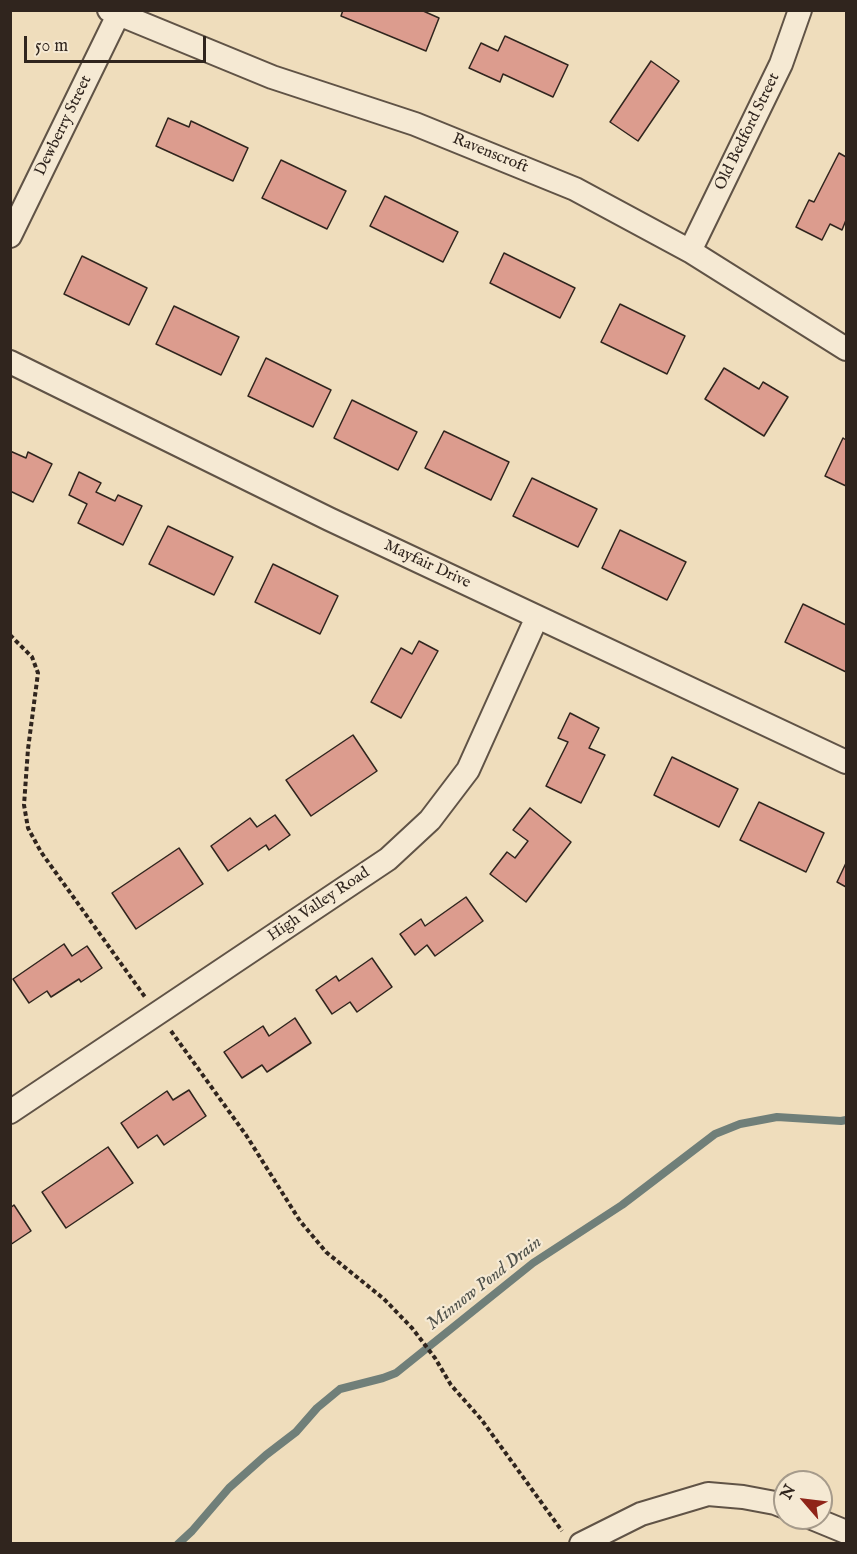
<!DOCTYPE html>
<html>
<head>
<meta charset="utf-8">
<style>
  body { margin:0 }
  #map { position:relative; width:857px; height:1554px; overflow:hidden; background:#efddbc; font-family:"IM FELL English",serif }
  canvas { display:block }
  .frame { position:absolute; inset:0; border:12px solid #30251e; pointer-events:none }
  .north { position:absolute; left:773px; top:1470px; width:60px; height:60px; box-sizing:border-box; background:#f5e9d3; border:2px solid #a69b8b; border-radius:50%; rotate:298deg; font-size:16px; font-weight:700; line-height:24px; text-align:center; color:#30251e }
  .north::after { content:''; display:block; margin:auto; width:21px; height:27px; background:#8f2418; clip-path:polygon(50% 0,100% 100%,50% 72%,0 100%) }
  .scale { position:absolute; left:24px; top:36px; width:182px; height:27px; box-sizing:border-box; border:3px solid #30251e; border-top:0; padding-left:8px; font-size:18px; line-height:21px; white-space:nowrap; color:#30251e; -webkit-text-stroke:4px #f5e9d3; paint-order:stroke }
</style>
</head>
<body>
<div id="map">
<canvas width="857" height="1554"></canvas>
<div class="frame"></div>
<div class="north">N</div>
<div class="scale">50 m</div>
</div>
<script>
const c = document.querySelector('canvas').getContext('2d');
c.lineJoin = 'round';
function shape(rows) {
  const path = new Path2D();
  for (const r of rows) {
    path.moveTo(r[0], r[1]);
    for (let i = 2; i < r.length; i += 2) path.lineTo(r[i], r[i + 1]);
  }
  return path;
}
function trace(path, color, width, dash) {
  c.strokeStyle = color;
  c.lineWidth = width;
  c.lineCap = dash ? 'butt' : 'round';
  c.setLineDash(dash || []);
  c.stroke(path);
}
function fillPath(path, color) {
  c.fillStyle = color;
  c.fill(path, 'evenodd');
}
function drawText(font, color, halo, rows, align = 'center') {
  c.font = font + ' "IM FELL English",serif';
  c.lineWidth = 4.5;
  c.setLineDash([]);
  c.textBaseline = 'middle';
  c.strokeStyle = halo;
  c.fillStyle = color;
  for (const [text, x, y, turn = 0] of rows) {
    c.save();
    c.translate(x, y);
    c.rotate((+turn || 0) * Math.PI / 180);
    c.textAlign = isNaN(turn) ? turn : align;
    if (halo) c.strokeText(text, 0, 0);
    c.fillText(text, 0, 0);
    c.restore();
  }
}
const stream = shape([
  [178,1544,192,1531,229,1488,266,1455,296,1432,317,1408,340,1389,383,1378,396,1373,533,1263,622,1205,715,1134,740,1124,777,1117,841,1121,846,1120]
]);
const building = shape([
  [343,10,421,10,439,18,426,51,341,16,343,10],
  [505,36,568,65,553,97,503,74,500,82,469,68,481,43,498,51,505,36],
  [651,61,679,81,638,141,610,122,651,61],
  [168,118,189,127,191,121,248,148,233,181,156,146,168,118],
  [839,153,846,157,846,220,842,230,830,224,822,240,796,227,809,200,814,202,839,153],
  [281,160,346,191,327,229,262,198,281,160],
  [385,196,458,232,443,262,370,226,385,196],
  [504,253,575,288,560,318,490,283,504,253],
  [82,256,147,288,129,325,64,294,82,256],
  [620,304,685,336,667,374,601,342,620,304],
  [174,306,239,337,221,375,156,344,174,306],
  [266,358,331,390,313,427,248,396,266,358],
  [724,368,759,389,763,382,788,397,764,436,705,399,724,368],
  [352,400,417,432,398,470,334,438,352,400],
  [444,431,509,462,491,500,425,468,444,431],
  [843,438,846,440,846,486,825,476,843,438],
  [10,451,26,458,28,452,52,464,33,502,10,491,10,451],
  [79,472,101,483,96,492,115,501,118,495,142,506,123,545,78,523,87,504,69,495,79,472],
  [532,478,597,509,578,547,513,516,532,478],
  [168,526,233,557,214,595,149,564,168,526],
  [620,530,686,562,667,600,602,568,620,530],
  [273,564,338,596,320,634,255,602,273,564],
  [803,604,846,625,846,672,785,642,803,604],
  [419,641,438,651,401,718,371,702,401,648,412,654,419,641],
  [570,713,599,728,589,748,605,755,581,803,546,786,568,742,558,738,570,713],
  [353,735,377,771,311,816,286,780,353,735],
  [672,757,738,789,719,827,654,795,672,757],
  [759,802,824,833,806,872,740,840,759,802],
  [530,808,571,842,526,902,490,874,507,852,515,858,528,841,513,830,530,808],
  [275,815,290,835,269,850,266,845,228,871,211,846,250,818,257,827,275,815],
  [179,848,203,884,136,929,112,893,179,848],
  [846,863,846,887,837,882,846,863],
  [466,897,483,921,435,956,427,945,415,955,400,934,421,919,425,926,466,897],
  [64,944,72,956,87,946,102,968,81,982,79,979,51,997,47,991,29,1003,13,979,64,944],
  [372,958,392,987,357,1012,350,1002,332,1014,316,990,336,976,339,981,372,958],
  [295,1018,311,1043,267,1072,262,1065,242,1078,224,1052,263,1026,269,1036,295,1018],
  [189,1090,206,1116,164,1145,157,1135,138,1148,121,1123,167,1091,173,1100,189,1090],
  [108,1147,133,1183,66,1228,42,1192,108,1147],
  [14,1205,31,1231,10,1245,10,1208,14,1205]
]);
const path = shape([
  [10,635,32,657,38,673,28,749,24,805,28,828,41,852,145,997],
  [171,1031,246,1135,300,1221,326,1252,384,1299,412,1328,435,1358,451,1385,481,1419,562,1531]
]);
const street = shape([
  [109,10,272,77,415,124,575,189,690,251,846,349],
  [10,236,118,15],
  [690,251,781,64,800,10],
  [10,362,329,519,846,762],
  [10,1112,388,859,430,820,468,770,537,617],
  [812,1518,846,1532],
  [581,1544,641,1514,708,1494,743,1497,775,1503,785,1507]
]);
const streetNames = [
  ["Dewberry Street",64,126,-64],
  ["Old Bedford Street",748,132,-64],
  ["Ravenscroft",490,154,22],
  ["Mayfair Drive",427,565,25],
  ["High Valley Road",319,905,-34]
];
const waterNames = [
  ["Minnow Pond Drain",485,1284,-38]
];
trace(stream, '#707f79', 8);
fillPath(building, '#dc9c8e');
trace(building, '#30251e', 1.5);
trace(street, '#605346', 26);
trace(path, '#30251e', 4, [4.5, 3]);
trace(street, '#f5e9d3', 22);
drawText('16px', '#30251e', '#f5e9d3', streetNames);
drawText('italic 18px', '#50524b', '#f5e9d3', waterNames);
</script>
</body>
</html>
